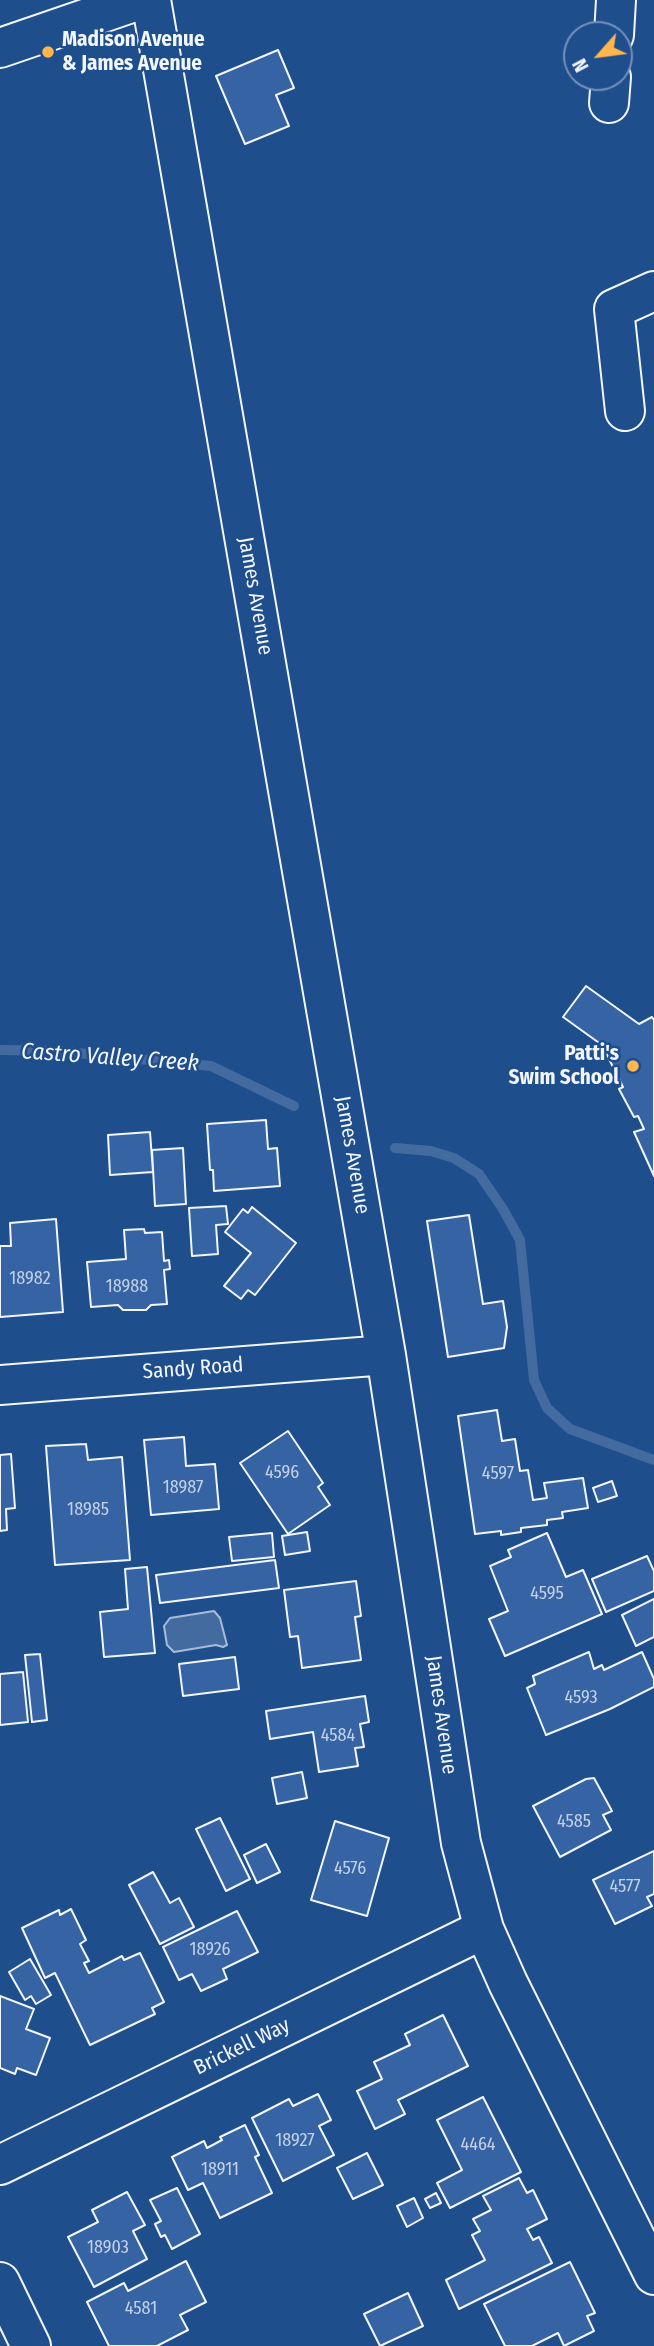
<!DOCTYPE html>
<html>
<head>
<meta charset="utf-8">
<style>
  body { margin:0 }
  #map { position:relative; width:654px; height:2346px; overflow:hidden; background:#1f4e8c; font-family:"Fira Sans Condensed",sans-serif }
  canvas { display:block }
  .north { position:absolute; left:563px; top:21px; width:70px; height:70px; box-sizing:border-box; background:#1f4e8c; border:2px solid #7391ba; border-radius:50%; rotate:242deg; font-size:19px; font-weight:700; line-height:28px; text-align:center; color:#f2f6ff }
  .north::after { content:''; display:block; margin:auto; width:24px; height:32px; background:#ffb74d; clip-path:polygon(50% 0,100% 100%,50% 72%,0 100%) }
</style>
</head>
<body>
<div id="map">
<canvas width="654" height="2346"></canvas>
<div class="north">N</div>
</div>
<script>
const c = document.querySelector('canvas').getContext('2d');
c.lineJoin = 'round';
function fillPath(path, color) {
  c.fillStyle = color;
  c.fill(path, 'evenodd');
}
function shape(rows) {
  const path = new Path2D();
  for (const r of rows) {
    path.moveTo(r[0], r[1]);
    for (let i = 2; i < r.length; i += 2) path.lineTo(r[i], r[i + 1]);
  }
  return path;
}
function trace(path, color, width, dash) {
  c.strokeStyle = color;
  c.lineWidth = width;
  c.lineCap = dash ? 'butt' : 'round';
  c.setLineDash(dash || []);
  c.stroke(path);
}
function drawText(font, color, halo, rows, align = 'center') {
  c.font = font + ' "Fira Sans Condensed",sans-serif';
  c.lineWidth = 5;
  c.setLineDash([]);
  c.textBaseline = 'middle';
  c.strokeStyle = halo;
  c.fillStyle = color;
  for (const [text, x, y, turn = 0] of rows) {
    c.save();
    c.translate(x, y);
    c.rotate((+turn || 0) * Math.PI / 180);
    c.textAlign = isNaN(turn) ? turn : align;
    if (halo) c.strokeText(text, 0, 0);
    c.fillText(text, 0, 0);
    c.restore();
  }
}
const water = shape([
  [214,1611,220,1618,227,1645,223,1647,216,1645,174,1652,167,1645,164,1626,170,1618,214,1611]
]);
const stream = shape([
  [0,1050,57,1051,211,1066,294,1106],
  [395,1148,431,1151,454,1158,479,1174,503,1209,520,1240,534,1380,547,1408,570,1429,654,1460]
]);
const building = shape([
  [278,50,294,88,276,95,289,126,245,144,216,76,278,50],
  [586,986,639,1024,652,1017,654,1020,654,1176,634,1132,644,1129,638,1116,634,1117,619,1089,623,1087,602,1045,563,1017,586,986],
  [266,1120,268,1149,277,1148,280,1186,214,1191,213,1170,210,1170,207,1124,266,1120],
  [150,1132,153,1172,110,1175,108,1135,150,1132],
  [183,1148,186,1204,155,1206,152,1150,183,1148],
  [226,1206,228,1224,216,1225,218,1254,192,1256,189,1208,226,1206],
  [252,1207,296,1243,255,1295,248,1290,241,1299,224,1286,251,1253,225,1232,243,1209,248,1213,252,1207],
  [469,1215,483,1304,503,1301,507,1327,504,1348,448,1357,427,1221,469,1215],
  [56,1219,63,1312,0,1317,0,1246,11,1246,10,1223,56,1219],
  [144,1229,145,1233,162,1232,164,1261,169,1260,170,1269,164,1270,167,1304,151,1305,146,1310,123,1310,118,1305,91,1307,87,1262,126,1259,124,1230,144,1229],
  [497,1410,502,1441,515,1439,520,1471,528,1470,533,1500,547,1498,544,1483,583,1478,588,1508,562,1512,563,1518,547,1520,547,1525,521,1528,521,1532,501,1535,501,1531,475,1534,458,1416,497,1410],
  [288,1431,323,1483,318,1487,330,1505,288,1534,240,1463,288,1431],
  [184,1437,186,1466,215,1464,219,1509,151,1515,144,1440,184,1437],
  [86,1444,88,1460,122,1457,130,1560,55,1565,46,1446,86,1444],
  [11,1454,15,1508,6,1509,7,1530,0,1531,0,1455,11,1454],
  [612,1481,617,1496,598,1502,593,1488,612,1481],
  [307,1532,310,1551,285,1555,282,1536,307,1532],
  [272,1533,274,1557,232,1561,229,1537,272,1533],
  [547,1533,566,1577,583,1570,602,1614,505,1656,489,1619,508,1611,490,1566,511,1557,508,1550,547,1533],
  [647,1556,654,1571,654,1591,606,1612,592,1579,647,1556],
  [275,1560,279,1588,160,1603,156,1575,275,1560],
  [147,1567,155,1653,104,1657,100,1612,128,1609,125,1569,147,1567],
  [356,1581,361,1616,355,1617,361,1660,302,1668,298,1636,290,1637,284,1590,356,1581],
  [654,1599,654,1637,636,1646,622,1615,654,1599],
  [589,1652,594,1669,602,1665,604,1670,642,1652,654,1679,654,1687,610,1709,546,1735,527,1688,535,1684,533,1676,589,1652],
  [40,1654,47,1720,32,1722,25,1655,40,1654],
  [235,1657,239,1689,183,1696,179,1664,235,1657],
  [23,1672,28,1722,0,1725,0,1674,23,1672],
  [365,1696,369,1722,360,1724,364,1747,355,1748,358,1766,319,1772,313,1732,270,1739,266,1711,365,1696],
  [302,1772,307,1798,277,1804,272,1778,302,1772],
  [594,1778,612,1811,603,1815,611,1830,560,1857,533,1806,586,1779,594,1778],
  [220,1818,250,1879,226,1891,196,1829,220,1818],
  [335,1821,389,1838,367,1916,311,1900,335,1821],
  [266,1844,280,1872,257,1883,244,1855,266,1844],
  [654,1851,654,1894,647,1897,652,1906,615,1924,593,1880,654,1851],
  [153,1872,170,1903,179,1898,194,1927,160,1944,129,1885,153,1872],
  [71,1909,86,1940,80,1944,89,1961,84,1963,89,1973,122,1956,124,1960,140,1953,164,2002,152,2008,155,2014,90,2045,55,1973,45,1978,22,1928,59,1910,60,1915,71,1909],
  [237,1911,258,1952,223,1969,227,1979,201,1991,192,1974,179,1980,163,1947,237,1911],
  [30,1959,51,1995,36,2004,31,1996,25,2000,9,1972,30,1959],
  [0,1996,34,2009,26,2029,50,2038,36,2075,17,2068,15,2074,0,2068,0,1996],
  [443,2015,468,2066,398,2100,405,2114,375,2129,357,2091,382,2079,374,2062,410,2045,405,2034,443,2015],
  [318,2094,331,2120,319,2126,334,2155,283,2181,252,2118,289,2099,293,2106,318,2094],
  [483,2097,521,2172,450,2208,437,2183,462,2170,437,2120,483,2097],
  [245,2125,259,2155,255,2157,272,2193,220,2218,203,2183,188,2190,172,2157,204,2141,207,2148,222,2140,220,2137,245,2125],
  [367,2153,383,2185,353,2199,337,2168,367,2153],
  [519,2178,527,2193,533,2190,547,2219,527,2229,533,2240,539,2237,552,2263,459,2309,446,2280,485,2260,472,2235,480,2231,473,2219,491,2210,483,2196,519,2178],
  [177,2188,200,2234,172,2249,165,2235,161,2237,155,2224,161,2221,150,2200,177,2188],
  [127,2192,145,2225,133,2231,147,2259,94,2287,68,2237,98,2222,92,2210,127,2192],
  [436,2193,441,2203,430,2208,425,2199,436,2193],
  [414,2198,423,2218,407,2227,397,2206,414,2198],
  [186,2261,206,2302,180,2315,188,2330,157,2346,109,2346,87,2302,124,2283,128,2291,186,2261],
  [570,2262,595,2313,587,2316,594,2331,564,2346,558,2333,532,2346,505,2346,484,2304,570,2262],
  [408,2293,423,2326,380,2346,364,2314,408,2293]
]);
const minor = shape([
  [151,0,386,1355,461,1843,484,1929,508,1983,654,2275],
  [614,35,616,0],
  [0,48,140,0],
  [609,103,611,77],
  [625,411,614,309,654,291],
  [0,1385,386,1355],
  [0,2165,484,1929],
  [0,2282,31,2346]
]);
const markers = [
  [48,52,7,"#ffb74d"],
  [633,1066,7,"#ffb74d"]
];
const numberNames = [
  ["18982",30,1279],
  ["18988",127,1287],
  ["4596",282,1473],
  ["4597",498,1474],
  ["18987",183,1488],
  ["18985",88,1510],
  ["4595",547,1594],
  ["4593",581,1698],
  ["4584",338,1736],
  ["4585",574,1822],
  ["4576",350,1869],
  ["4577",625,1887],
  ["18926",210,1950],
  ["18927",295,2141],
  ["4464",478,2145],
  ["18911",220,2170],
  ["18903",108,2248],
  ["4581",141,2309]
];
const poiNames = [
  ["Madison Avenue",62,40],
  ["& James Avenue",62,64],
  ["Patti's",619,1054,"right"],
  ["Swim School",619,1078,"right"]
];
const streetNames = [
  ["James Avenue",255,596,80],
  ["James Avenue",352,1155,80],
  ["Sandy Road",193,1369,-4],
  ["James Avenue",441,1715,82],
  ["Brickell Way",242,2047,-26]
];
const waterNames = [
  ["Castro Valley Creek",110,1058,4]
];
fillPath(water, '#446ba0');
trace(water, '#a8bbd7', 2);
trace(stream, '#446ba0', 10);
fillPath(building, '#3563a3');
trace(building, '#f2f6ff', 2);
trace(minor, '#f2f6ff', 42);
trace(minor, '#1f4e8c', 38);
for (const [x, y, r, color] of markers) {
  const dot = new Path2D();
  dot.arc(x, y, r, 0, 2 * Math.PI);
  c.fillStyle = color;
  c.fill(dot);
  trace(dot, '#1f4e8c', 2.5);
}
drawText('18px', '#c3d1e8', null, numberNames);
drawText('bold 21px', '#f2f6ff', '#1f4e8c', poiNames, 'left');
drawText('21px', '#f2f6ff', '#1f4e8c', streetNames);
drawText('italic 23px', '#f2f6ff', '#1f4e8c', waterNames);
</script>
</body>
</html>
